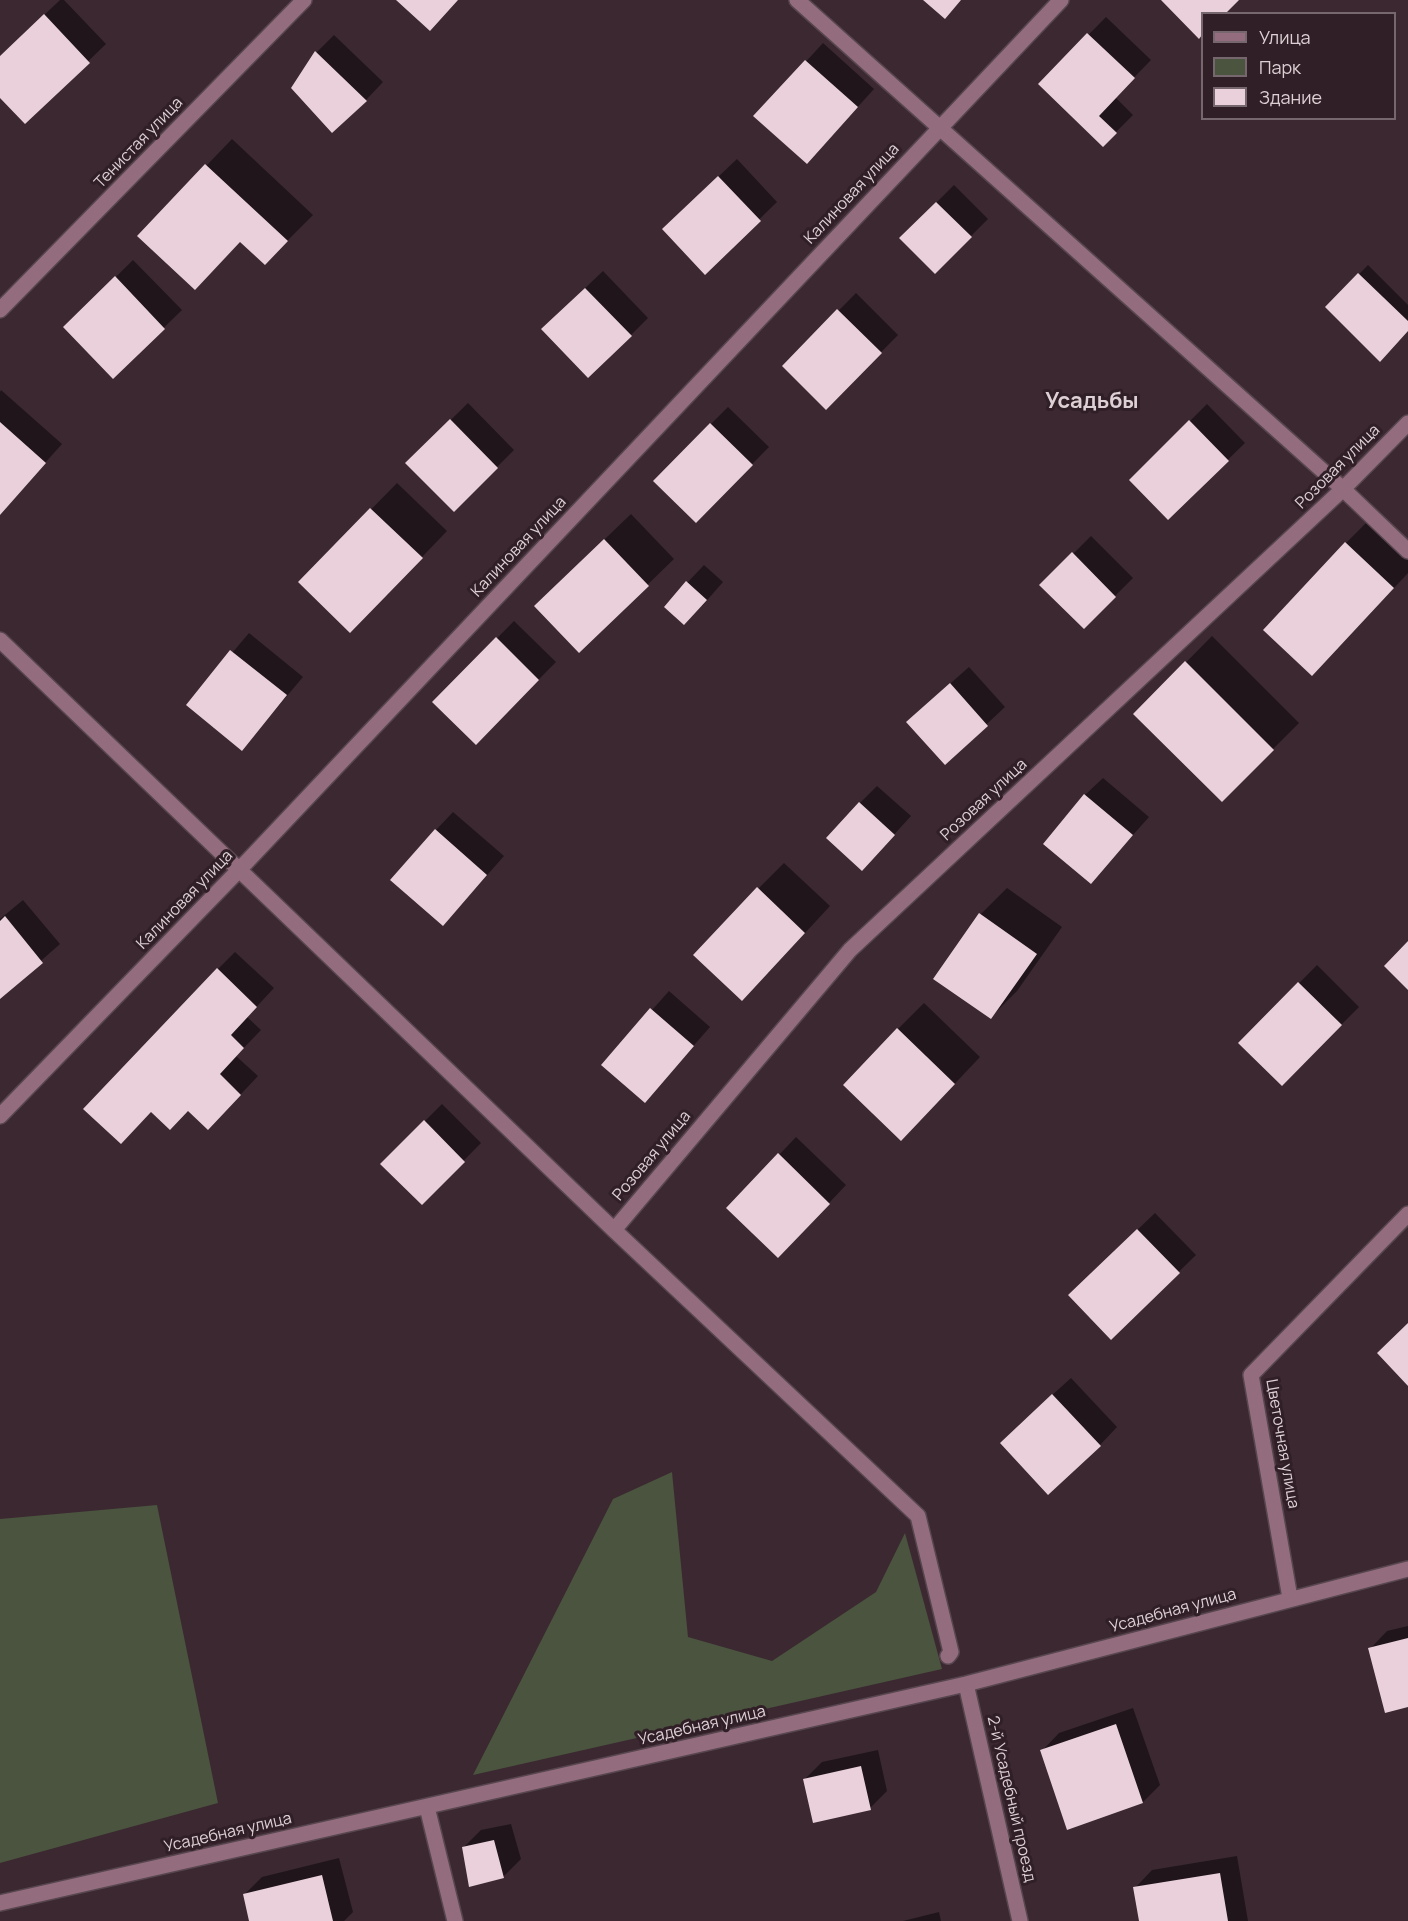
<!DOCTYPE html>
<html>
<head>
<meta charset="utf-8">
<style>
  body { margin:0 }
  #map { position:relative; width:1408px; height:1921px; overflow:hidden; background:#3b2831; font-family:Manrope,sans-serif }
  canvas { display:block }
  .legend { position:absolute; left:1201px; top:12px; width:195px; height:108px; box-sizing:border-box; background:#311f27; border:2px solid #76666d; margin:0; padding:8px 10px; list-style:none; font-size:18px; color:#ddd0d5 }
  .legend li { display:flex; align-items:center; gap:12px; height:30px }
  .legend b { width:30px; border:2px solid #76666d }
</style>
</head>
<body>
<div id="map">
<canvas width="1408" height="1921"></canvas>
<ul class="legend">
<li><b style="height:8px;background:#936d7e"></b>Улица</li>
<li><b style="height:16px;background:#4a543e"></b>Парк</li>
<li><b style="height:16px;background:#e9d0db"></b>Здание</li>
</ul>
</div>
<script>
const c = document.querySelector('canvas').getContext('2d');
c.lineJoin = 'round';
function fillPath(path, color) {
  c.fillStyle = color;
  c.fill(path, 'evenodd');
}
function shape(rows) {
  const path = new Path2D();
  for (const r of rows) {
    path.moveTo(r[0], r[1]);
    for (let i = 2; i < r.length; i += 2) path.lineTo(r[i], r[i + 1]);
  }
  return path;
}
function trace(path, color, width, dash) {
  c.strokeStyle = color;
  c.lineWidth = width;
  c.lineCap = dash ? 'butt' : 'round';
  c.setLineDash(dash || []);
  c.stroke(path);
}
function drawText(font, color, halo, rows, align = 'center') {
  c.font = font + ' Manrope,sans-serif';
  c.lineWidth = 6;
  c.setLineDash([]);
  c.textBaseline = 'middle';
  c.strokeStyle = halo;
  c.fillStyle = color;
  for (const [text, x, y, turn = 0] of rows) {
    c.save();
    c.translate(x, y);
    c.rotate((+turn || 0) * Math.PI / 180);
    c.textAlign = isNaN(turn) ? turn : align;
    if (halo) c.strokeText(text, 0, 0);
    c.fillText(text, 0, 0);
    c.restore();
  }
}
const green = shape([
  [672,1472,688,1637,772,1661,876,1592,905,1533,942,1669,473,1775,613,1499],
  [157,1505,218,1803,0,1863,0,1519]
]);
const shadow = shape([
  [60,0,64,0,106,44,25,122,0,95,0,57],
  [1106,17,1151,60,1115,97,1133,115,1103,145,1040,84],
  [334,35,383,82,366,100,293,87,317,52],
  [823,43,874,89,824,144,756,116],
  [232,139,313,215,265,263,241,241,139,236],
  [737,159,777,202,705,272,681,212],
  [954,185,988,219,935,272,901,238],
  [133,260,182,310,113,377,65,327],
  [1368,265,1408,305,1408,330,1327,307],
  [603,271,648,318,631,335,560,312],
  [856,293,898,335,826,408,784,366],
  [1,390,62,444,0,513,0,392],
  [468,403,514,450,454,510,407,463],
  [1207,404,1245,443,1168,518,1131,480],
  [728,407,769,447,696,521,711,424],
  [397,483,447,531,376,605,300,582],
  [631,514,674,559,579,651,562,580],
  [1372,517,1408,551,1408,573,1338,648,1346,543],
  [1091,536,1133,578,1084,627,1042,585],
  [704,565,723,582,702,606,687,583],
  [514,621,556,662,476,743,434,702],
  [249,633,303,677,242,749,188,705],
  [1212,636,1299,723,1222,800,1135,714],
  [969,667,1005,707,945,763,926,705],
  [1103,778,1149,817,1091,882,1085,795],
  [877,786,911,816,879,851,860,803],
  [453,812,504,856,460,906,436,830],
  [784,863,830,906,768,973,758,889],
  [1007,888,1062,927,1017,991,991,1017,935,978,981,914],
  [23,900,60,944,0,997,0,919],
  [235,952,274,988,247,1017,261,1030,236,1056,258,1076,225,1111,151,1110,218,969],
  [1317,965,1359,1007,1282,1084,1240,1043],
  [669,991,710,1027,645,1101,603,1065],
  [924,1003,980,1057,927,1113,898,1029],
  [442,1104,481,1143,422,1203,382,1164],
  [796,1137,846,1185,795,1239,779,1155],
  [1155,1213,1196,1255,1111,1338,1087,1278],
  [1071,1378,1117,1427,1100,1445,1019,1425],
  [1408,1626,1408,1705,1370,1649,1387,1631],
  [1133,1708,1160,1785,1143,1802,1042,1751,1059,1733],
  [878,1750,887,1791,870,1808,804,1780,822,1762],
  [511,1824,521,1859,503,1877,463,1848,481,1830],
  [1237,1856,1248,1921,1140,1921,1135,1888,1152,1870],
  [339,1858,353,1912,344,1921,251,1921,244,1895,262,1877],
  [939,1912,941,1921,903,1921]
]);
const building = shape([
  [396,0,458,0,430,31],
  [923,0,961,0,945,19],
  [1161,0,1239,0,1225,14,1202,14,1202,35,1199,39],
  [44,14,90,63,25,124,0,98,0,56],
  [1087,33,1135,78,1099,116,1117,133,1103,147,1038,84],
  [315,51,367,101,332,133,291,88],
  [805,60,858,107,807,164,753,116],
  [205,164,288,241,265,265,240,242,195,290,137,236],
  [718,176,761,221,705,275,662,229],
  [936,202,972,237,935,274,899,238],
  [1358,273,1408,321,1408,331,1380,362,1325,307],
  [115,276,165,329,113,379,63,327],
  [585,288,632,336,588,378,541,329],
  [837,309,882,353,826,410,782,366],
  [450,419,498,468,454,512,405,463],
  [1189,420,1229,461,1168,520,1129,480],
  [0,422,46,463,0,515],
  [710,423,753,465,696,523,653,481],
  [370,508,423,558,350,633,298,582],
  [604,539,649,586,579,653,534,606],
  [1345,542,1394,588,1312,676,1263,630],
  [1072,552,1116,597,1084,629,1039,585],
  [686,581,707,600,684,625,664,607],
  [496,637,539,680,476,745,432,702],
  [230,650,287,695,242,751,186,705],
  [1185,661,1274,750,1222,802,1133,714],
  [950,683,988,726,945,765,906,722],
  [1084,794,1133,835,1091,884,1043,844],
  [859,802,895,835,862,871,826,838],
  [435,829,487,875,443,926,390,880],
  [757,887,805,933,742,1001,693,955],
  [979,913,1037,954,991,1019,933,979],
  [5,916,43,963,0,999,0,921],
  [1408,941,1408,990,1384,966],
  [217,968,257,1007,231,1035,244,1048,220,1074,241,1095,208,1130,188,1111,170,1130,151,1112,121,1144,83,1109],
  [1298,982,1342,1025,1282,1086,1238,1043],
  [650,1008,694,1046,645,1103,601,1065],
  [897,1028,955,1084,901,1141,843,1085],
  [424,1120,465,1162,422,1205,380,1164],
  [778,1153,830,1204,778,1258,726,1208],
  [1137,1229,1180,1273,1111,1340,1068,1295],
  [1408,1323,1408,1386,1377,1353],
  [1052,1394,1101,1446,1048,1495,1000,1443],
  [1408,1638,1408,1707,1385,1713,1368,1648],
  [1116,1724,1143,1803,1067,1830,1040,1750],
  [861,1766,871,1810,813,1823,803,1779],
  [494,1840,504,1878,469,1887,462,1847],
  [1220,1873,1228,1921,1139,1921,1133,1887],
  [322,1875,333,1921,249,1921,243,1894]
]);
const minor = shape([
  [797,0,1343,489,1408,551],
  [0,310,304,0],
  [0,640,614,1230,918,1516,951,1652,948,1656],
  [0,1116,239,870,1061,0],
  [614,1230,850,950,1343,489,1408,423],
  [1290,1598,1251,1375,1408,1214],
  [966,1684,1020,1921],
  [427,1807,455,1921],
  [0,1903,966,1684,1408,1569]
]);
const streetNames = [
  ["Тенистая улица",139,143,-46],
  ["Калиновая улица",852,194,-47],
  ["Розовая улица",1338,467,-45],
  ["Калиновая улица",519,547,-47],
  ["Розовая улица",984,800,-43],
  ["Калиновая улица",185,900,-46],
  ["Розовая улица",652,1156,-50],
  ["Цветочная улица",1282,1444,80],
  ["Усадебная улица",1173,1611,-15],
  ["Усадебная улица",702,1726,-13],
  ["2-й Усадебный проезд",1011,1799,77],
  ["Усадебная улица",228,1833,-13]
];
const districtNames = [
  ["Усадьбы",1092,402]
];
fillPath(green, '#4a543e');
fillPath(shadow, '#0007');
fillPath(building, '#e9d0db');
trace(minor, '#58464f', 18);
trace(minor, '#936d7e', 15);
drawText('16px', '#ddd0d5', '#311f27', streetNames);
drawText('bold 22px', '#ddd0d5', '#311f27', districtNames);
</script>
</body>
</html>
